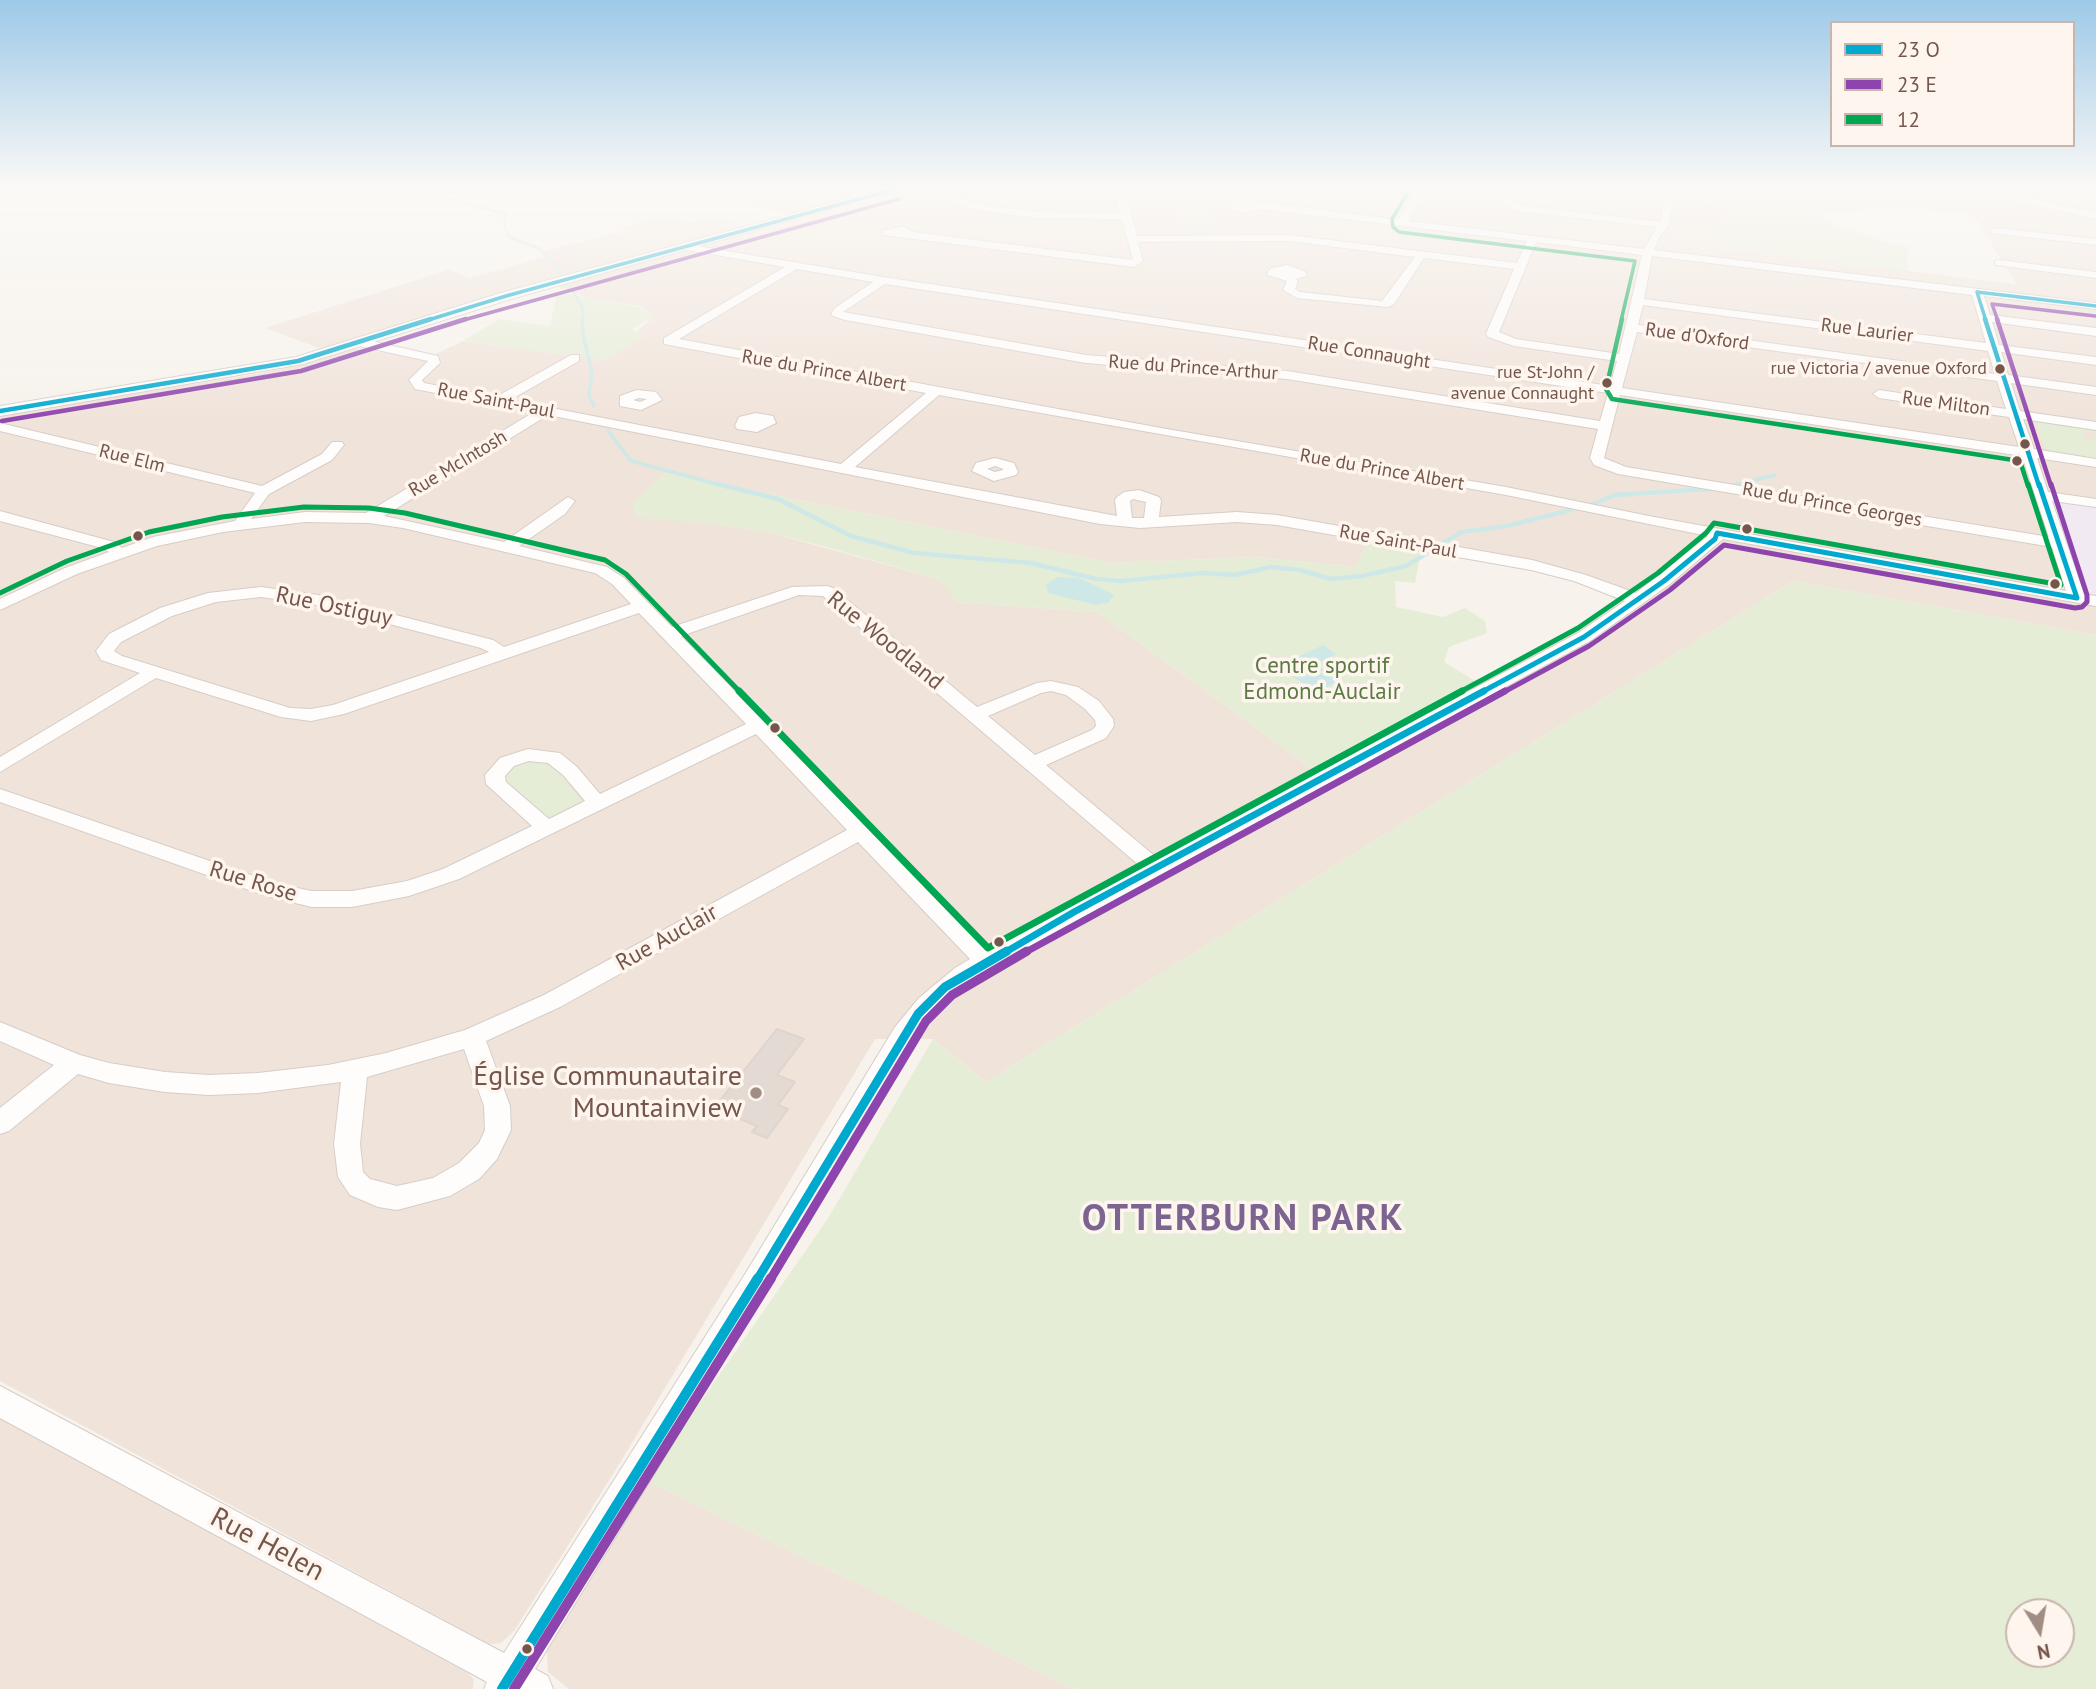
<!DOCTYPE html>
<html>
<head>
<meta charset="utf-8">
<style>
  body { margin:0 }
  #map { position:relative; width:2096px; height:1689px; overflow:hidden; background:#f7f2ec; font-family:"PT Sans",sans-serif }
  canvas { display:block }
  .legend { position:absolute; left:1830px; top:21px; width:245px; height:126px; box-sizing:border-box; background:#fef6ee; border:2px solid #c7b6ad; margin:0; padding:9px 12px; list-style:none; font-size:21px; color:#75564c }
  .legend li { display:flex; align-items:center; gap:14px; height:35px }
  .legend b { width:35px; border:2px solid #c7b6ad }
  .north { position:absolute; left:2005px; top:1598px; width:70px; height:70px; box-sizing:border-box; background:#fef6ee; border:2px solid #c7b6ad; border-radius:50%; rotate:169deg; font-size:19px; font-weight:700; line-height:28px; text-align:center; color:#75564c }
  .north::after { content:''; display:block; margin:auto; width:24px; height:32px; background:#a28d84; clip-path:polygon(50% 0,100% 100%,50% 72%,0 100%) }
</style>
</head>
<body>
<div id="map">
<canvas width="2096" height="1689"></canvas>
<ul class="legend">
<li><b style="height:9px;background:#00a9ce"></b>23 O</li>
<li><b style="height:9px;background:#8e44ad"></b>23 E</li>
<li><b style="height:9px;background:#00a651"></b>12</li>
</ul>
<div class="north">N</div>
</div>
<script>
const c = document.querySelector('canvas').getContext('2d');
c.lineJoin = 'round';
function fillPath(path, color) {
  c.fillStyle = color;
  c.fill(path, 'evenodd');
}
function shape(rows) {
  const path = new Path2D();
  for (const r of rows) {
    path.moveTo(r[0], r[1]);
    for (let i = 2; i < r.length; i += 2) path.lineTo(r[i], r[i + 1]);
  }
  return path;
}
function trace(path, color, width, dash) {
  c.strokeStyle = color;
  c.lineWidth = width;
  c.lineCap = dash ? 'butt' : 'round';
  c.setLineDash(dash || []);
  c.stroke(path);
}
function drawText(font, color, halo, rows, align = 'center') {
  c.font = font + ' "PT Sans",sans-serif';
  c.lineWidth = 7;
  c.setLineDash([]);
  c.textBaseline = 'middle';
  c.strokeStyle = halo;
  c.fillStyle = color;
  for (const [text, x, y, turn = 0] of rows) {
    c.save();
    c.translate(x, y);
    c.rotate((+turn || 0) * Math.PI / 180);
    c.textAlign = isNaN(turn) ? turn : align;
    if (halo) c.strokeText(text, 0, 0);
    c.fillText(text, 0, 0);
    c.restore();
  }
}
const residential = shape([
  [795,189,829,189,857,197,791,215,738,202,772,190,783,193],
  [904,189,972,208,1020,215,1056,189,1171,189,1183,226,1212,226,1200,205,1200,197,1214,194,1212,192,1216,189,1699,189,1699,197,1727,199,1721,248,2016,284,1974,215,1847,201,1847,189,2096,189,2096,635,1793,581,986,1082,933,1039,875,1039,618,1466,514,1631,501,1643,489,1644,0,1381,0,415,262,373,305,363,353,348,425,359,463,341,606,360,653,317,641,306,587,298,557,286,684,251,700,253,705,251,698,247,716,241],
  [665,473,1111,563,1255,557,1356,567,1368,540,1559,576,1607,593,1617,601,1587,623,1315,771,1097,612,957,602,949,588,935,578,771,533,723,525],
  [664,216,686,223,714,216,748,227,325,350,265,328,448,270,470,278,544,257,543,251,625,231,621,228],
  [0,1418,466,1672,474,1679,473,1689,0,1689],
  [646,1480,1073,1689,569,1689,548,1672,547,1648]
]);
const education = shape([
  [2042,495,2096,503,2096,601,2077,598]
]);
const green = shape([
  [967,189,1056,189,1024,212,983,206,945,195],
  [1171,189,1216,189,1212,192,1216,194,1200,197,1200,205,1209,215,1213,226,1183,226],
  [1699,189,1847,189,1848,201,1916,208,1819,213,1823,221,1892,244,1908,246,1907,271,1721,248,1726,200,1698,196],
  [557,292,641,307,653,317,632,329,644,337,606,360,463,341,499,319,550,326],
  [2035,420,2096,428,2096,433,2084,432,2086,439,2096,440,2096,460,2046,452],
  [665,473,1111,563,1255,557,1356,567,1368,540,1421,551,1415,583,1395,581,1396,607,1443,617,1465,608,1485,621,1487,633,1449,647,1444,662,1480,684,1315,771,1097,612,957,602,948,588,935,578,830,548,771,533,723,525,641,518,636,515,632,504],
  [1793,581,2096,635,2096,1689,1073,1689,646,1480,827,1220,933,1039,986,1082],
  [2019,1612,2061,1612,2061,1654,2019,1654],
  [543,759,558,769,580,800,576,806,555,816,544,815,506,786,503,769,511,763]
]);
const water = shape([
  [1057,577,1080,578,1114,595,1108,603,1096,605,1048,593,1046,585],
  [1323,645,1336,654,1315,664,1341,680,1317,692,1277,667]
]);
const streamFar2 = shape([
  [410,189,505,214,504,225,509,237,538,248,553,261,563,277],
  [567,283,582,306,583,321]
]);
const streamFar1 = shape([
  [582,319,583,335,592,371,589,396,594,406],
  [608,431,631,461,724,486],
  [1735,485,1775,475]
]);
const stream = shape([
  [717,484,778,499,851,536,914,553,1031,563,1096,579,1121,581,1203,573,1235,575,1271,567,1300,570,1331,579,1362,576,1406,566,1429,552],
  [1735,485,1738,484],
  [1590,505,1615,495,1710,489],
  [1441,544,1462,532,1507,526,1571,510]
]);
const building = shape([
  [777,1029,804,1039,777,1075,795,1082,778,1105,788,1109,767,1138,752,1132,757,1126,714,1108,777,1029]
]);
const minor = shape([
  [914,189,928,189,978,204,1037,212,1121,213,1113,194,1118,191,1127,198,1137,236,1289,235,1517,263,1527,241,1260,209,1243,213,1224,207,1240,199,1398,220,1417,189,1427,189,1408,221,1644,249,1657,227,1517,211,1503,204,1509,189,1519,189,1513,203,1519,205,1660,222,1665,197,1613,189,1643,189,1714,197,1719,200,1714,203,1674,198,1669,225,1659,237,1654,250,2096,303,2096,309,1984,296,1990,315,2096,328,2096,336,1992,322,1999,345,2096,357,2096,365,2001,352,2008,375,2096,387,2096,395,2011,383,2020,411,2096,422,2096,430,2023,419,2034,449,2096,459,2096,467,2037,458,2048,492,2096,499,2096,507,2052,501,2084,594,2096,596,2096,606,1723,539,1670,584,1590,641,1046,937,971,980,935,1010,913,1041,767,1289,535,1669,548,1676,553,1689,484,1689,487,1682,0,1418,0,1386,504,1653,747,1271,895,1027,919,998,955,968,970,959,858,842,560,1007,486,1041,510,1106,511,1130,497,1159,479,1179,450,1196,397,1210,378,1207,350,1195,338,1177,334,1144,341,1082,258,1093,209,1095,165,1092,109,1083,78,1074,9,1131,0,1134,0,1108,54,1065,0,1041,0,1022,80,1055,109,1063,165,1072,209,1075,258,1073,328,1065,386,1053,465,1030,544,995,847,830,756,734,459,879,409,896,352,907,312,907,266,896,0,802,0,789,277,884,312,891,352,891,407,881,443,869,532,826,486,784,485,775,500,758,528,749,560,753,577,767,600,794,746,724,639,613,344,714,311,721,281,717,156,678,0,772,0,757,140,673,101,660,96,651,109,634,160,608,208,593,261,587,318,595,493,640,504,647,631,604,612,584,595,573,403,528,369,523,305,522,223,532,157,546,77,574,0,610,0,599,65,568,109,552,102,548,0,521,0,511,114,542,122,548,153,537,235,521,255,493,0,431,0,423,262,486,322,454,332,442,342,442,344,445,332,460,269,494,251,519,305,512,366,513,534,412,415,389,409,380,428,361,354,345,352,342,358,338,438,356,440,363,422,380,424,383,496,397,571,355,579,355,579,361,510,400,841,464,926,393,664,344,664,338,785,267,681,249,681,245,685,244,883,277,1610,386,1617,361,1514,346,1488,337,1486,334,1514,269,1424,258,1394,304,1388,307,1297,298,1283,290,1287,281,1268,275,1267,273,1271,268,1288,265,1306,272,1306,276,1296,279,1298,282,1295,289,1300,292,1382,301,1415,257,1289,241,1138,242,1143,261,1134,267,883,235,883,231,903,226,913,232,1133,260,1122,219,1037,218,977,210,914,189],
  [1536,242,1642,255,1619,354,1516,339,1499,332,1536,242],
  [1652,256,1972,295,1986,343,1644,299,1652,256],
  [797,269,873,282,835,308,831,314,833,316,845,320,1086,363,1287,379,1598,429,1590,458,1594,465,1618,474,2052,547,2066,591,1654,517,1506,487,1161,428,679,339,797,269],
  [885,284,1608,393,1600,421,1287,371,1086,355,843,312,885,284],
  [1643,305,1988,351,1995,374,1638,325,1643,305],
  [1637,332,1997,381,2006,409,1879,390,1873,394,1879,398,2009,417,2019,447,1622,388,1637,332],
  [939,395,1506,495,1708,536,1636,593,1586,575,1532,560,1277,515,1237,512,1159,517,1161,500,1159,497,1139,490,1124,492,1117,497,1115,500,1117,516,855,467,939,395],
  [1620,395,2022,456,2049,537,1626,467,1604,458,1620,395],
  [548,415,1100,524,1140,528,1237,522,1277,525,1531,570,1574,581,1625,601,1578,633,1157,858,1046,765,1106,738,1114,726,1113,719,1099,701,1078,687,1051,681,1037,683,977,707,833,588,827,586,792,587,672,627,624,578,607,567,519,546,565,514,575,501,568,497,504,542,384,516,548,415],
  [1133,499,1146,502,1144,518,1132,518,1130,501,1133,499],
  [799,595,823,596,1140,866,988,949,681,636,799,595],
  [261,597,317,605,481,648,489,652,333,705,311,709,290,708,122,656,114,651,121,642,172,616,216,602,261,597],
  [1051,691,1066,695,1085,709,1095,720,1096,726,1092,730,1035,755,988,716,1041,693,1051,691],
  [529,761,548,763,563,775,585,801,549,819,506,782,505,776,514,766,529,761],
  [464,1049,484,1106,485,1130,479,1143,459,1163,433,1178,397,1186,370,1179,363,1172,360,1144,367,1077,464,1049],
  [1937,189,2006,193,2096,213,2096,219,2006,199,1937,189],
  [2084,189,2096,189,2096,196,2085,191,2084,189],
  [1995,228,2096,239,2096,245,1991,233,1990,231,1995,228],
  [1999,260,2096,272,2096,278,1995,265,1995,261,1999,260],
  [637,390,656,392,662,400,641,410,620,406,620,396,637,390],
  [639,398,647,399,640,402,633,400,639,398],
  [756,413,773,416,776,423,757,432,737,429,735,426,739,417,756,413],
  [995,458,1014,463,1018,472,1016,475,994,481,972,471,976,463,995,458],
  [995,466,1003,469,1003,470,995,472,987,469,995,466]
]);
const tertiary = shape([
  [883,189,901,189,511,299,303,364,0,416,0,406,296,357,501,293,883,189]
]);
const bus1Far5 = shape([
  [425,321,506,296,895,189],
  [1986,321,1977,292,2096,306]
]);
const bus1Far4 = shape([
  [1985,319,2039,486],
  [0,411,298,361,431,319]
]);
const bus1Far3 = shape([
  [1480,693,1584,637,1664,581,1715,539,1717,533,2077,598,2039,484]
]);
const bus1Far2 = shape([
  [1004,953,1074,912,1484,691]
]);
const bus1Far1 = shape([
  [757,1280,918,1014,945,987,1007,951]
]);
const bus1 = shape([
  [502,1689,758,1278]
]);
const bus2Far5 = shape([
  [460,321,899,199],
  [1998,321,1992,304,2095,316]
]);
const bus2Far4 = shape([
  [1997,319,2051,486],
  [2,421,301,371,466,319]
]);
const bus2Far3 = shape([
  [1502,693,1589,646,1670,590,1724,545,2075,608,2082,607,2087,602,2087,595,2051,484]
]);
const bus2Far2 = shape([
  [1024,953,1505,691]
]);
const bus2Far1 = shape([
  [770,1280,926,1021,952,995,1027,951]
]);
const bus2 = shape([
  [514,1689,771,1278]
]);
const bus3Far3 = shape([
  [1410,189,1392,219,1393,227,1399,232,1635,261,1621,321]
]);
const bus3Far2 = shape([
  [1622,319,1606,389,1612,399,2020,461,2028,486]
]);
const bus3Far1 = shape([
  [0,593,67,561,149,532,222,517,304,507,369,508,405,513,605,560,626,574,741,693],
  [1458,693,1578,628,1658,573,1706,533,1714,523,2061,585,2028,484]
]);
const bus3 = shape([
  [739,691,988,948,1462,691]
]);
const markers = [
  [2000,369,6,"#75564c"],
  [1607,383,6,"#75564c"],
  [2025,444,6,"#75564c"],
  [2017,461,6,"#75564c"],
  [1747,529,6,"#75564c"],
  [138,536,6,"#75564c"],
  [2055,584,6,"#75564c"],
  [775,728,6,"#75564c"],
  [999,942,6,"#75564c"],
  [756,1093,7,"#a28d84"],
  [527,1649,6,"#75564c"]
];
const farBusnames = [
  ["rue Victoria / avenue Oxford",1987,369],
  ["rue St-John /",1594,373],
  ["avenue Connaught",1594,394]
];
const farStreetnames = [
  ["Rue Laurier",1867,331,7],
  ["Rue d'Oxford",1697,337,8],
  ["Rue Connaught",1369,353,9],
  ["Rue du Prince-Arthur",1193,368,4],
  ["Rue du Prince Albert",824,371,10],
  ["Rue Saint-Paul",496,401,11],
  ["Rue Milton",1946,404,8],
  ["Rue Elm",132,459,14],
  ["Rue McIntosh",458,464,-31],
  ["Rue du Prince Albert",1382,470,10],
  ["Rue du Prince Georges",1832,505,10],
  ["Rue Saint-Paul",1398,542,10]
];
const streetNames = [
  ["Rue Ostiguy",334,607,12],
  ["Rue Woodland",885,641,39],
  ["Rue Rose",253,882,17],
  ["Rue Auclair",667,938,-29]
];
const parkNames = [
  ["Centre sportif",1322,666],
  ["Edmond-Auclair",1322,692]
];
const nearPoinames = [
  ["Église Communautaire",742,1077],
  ["Mountainview",742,1109]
];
const nearStreetnames = [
  ["Rue Helen",267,1545,28]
];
const nearDistrictnames = [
  ["OTTERBURN PARK",1243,1219]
];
fillPath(residential, '#f0e3da');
fillPath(education, '#f2eaf3');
fillPath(green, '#e6edd7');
fillPath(water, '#cee8e7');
trace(streamFar2, '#cee8e7', 2.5);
trace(streamFar1, '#cee8e7', 3.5);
trace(stream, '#cee8e7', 4.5);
fillPath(building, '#e4dad4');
trace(building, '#e0d4ce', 2);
trace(minor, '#d6cdc8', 2);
trace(tertiary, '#d6cdc8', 2);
fillPath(minor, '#fefdfc');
fillPath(tertiary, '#fefdfc');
trace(bus1Far5, '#00a9ce', 3.5);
trace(bus1Far4, '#00a9ce', 4.5);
trace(bus1Far3, '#00a9ce', 5);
trace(bus1Far2, '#00a9ce', 7);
trace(bus1Far1, '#00a9ce', 9);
trace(bus1, '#00a9ce', 10);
trace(bus2Far5, '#8e44ad', 3.5);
trace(bus2Far4, '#8e44ad', 4.5);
trace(bus2Far3, '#8e44ad', 5);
trace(bus2Far2, '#8e44ad', 7);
trace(bus2Far1, '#8e44ad', 9);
trace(bus2, '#8e44ad', 10);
trace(bus3Far3, '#00a651', 3.5);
trace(bus3Far2, '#00a651', 4.5);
trace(bus3Far1, '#00a651', 5);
trace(bus3, '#00a651', 7);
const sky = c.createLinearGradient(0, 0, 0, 426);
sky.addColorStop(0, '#9dc9e8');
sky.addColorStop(0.44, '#fbf9f6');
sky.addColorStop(1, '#fbf9f600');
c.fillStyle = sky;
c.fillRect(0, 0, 2096, 426);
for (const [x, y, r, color] of markers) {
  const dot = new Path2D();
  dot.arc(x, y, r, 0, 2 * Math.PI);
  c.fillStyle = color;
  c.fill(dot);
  trace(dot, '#fef6ee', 2.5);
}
drawText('18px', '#75564c', '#fef6ee', farBusnames, 'right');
drawText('19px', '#75564c', '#fef6ee', farStreetnames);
drawText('23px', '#75564c', '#fef6ee', streetNames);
drawText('23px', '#5b7a44', '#fef6ee', parkNames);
drawText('28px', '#75564c', '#fef6ee', nearPoinames, 'right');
drawText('28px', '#75564c', '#fef6ee', nearStreetnames);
c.letterSpacing = '2px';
drawText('bold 37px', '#7c6491', '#fef6ee', nearDistrictnames);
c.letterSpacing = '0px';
</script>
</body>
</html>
